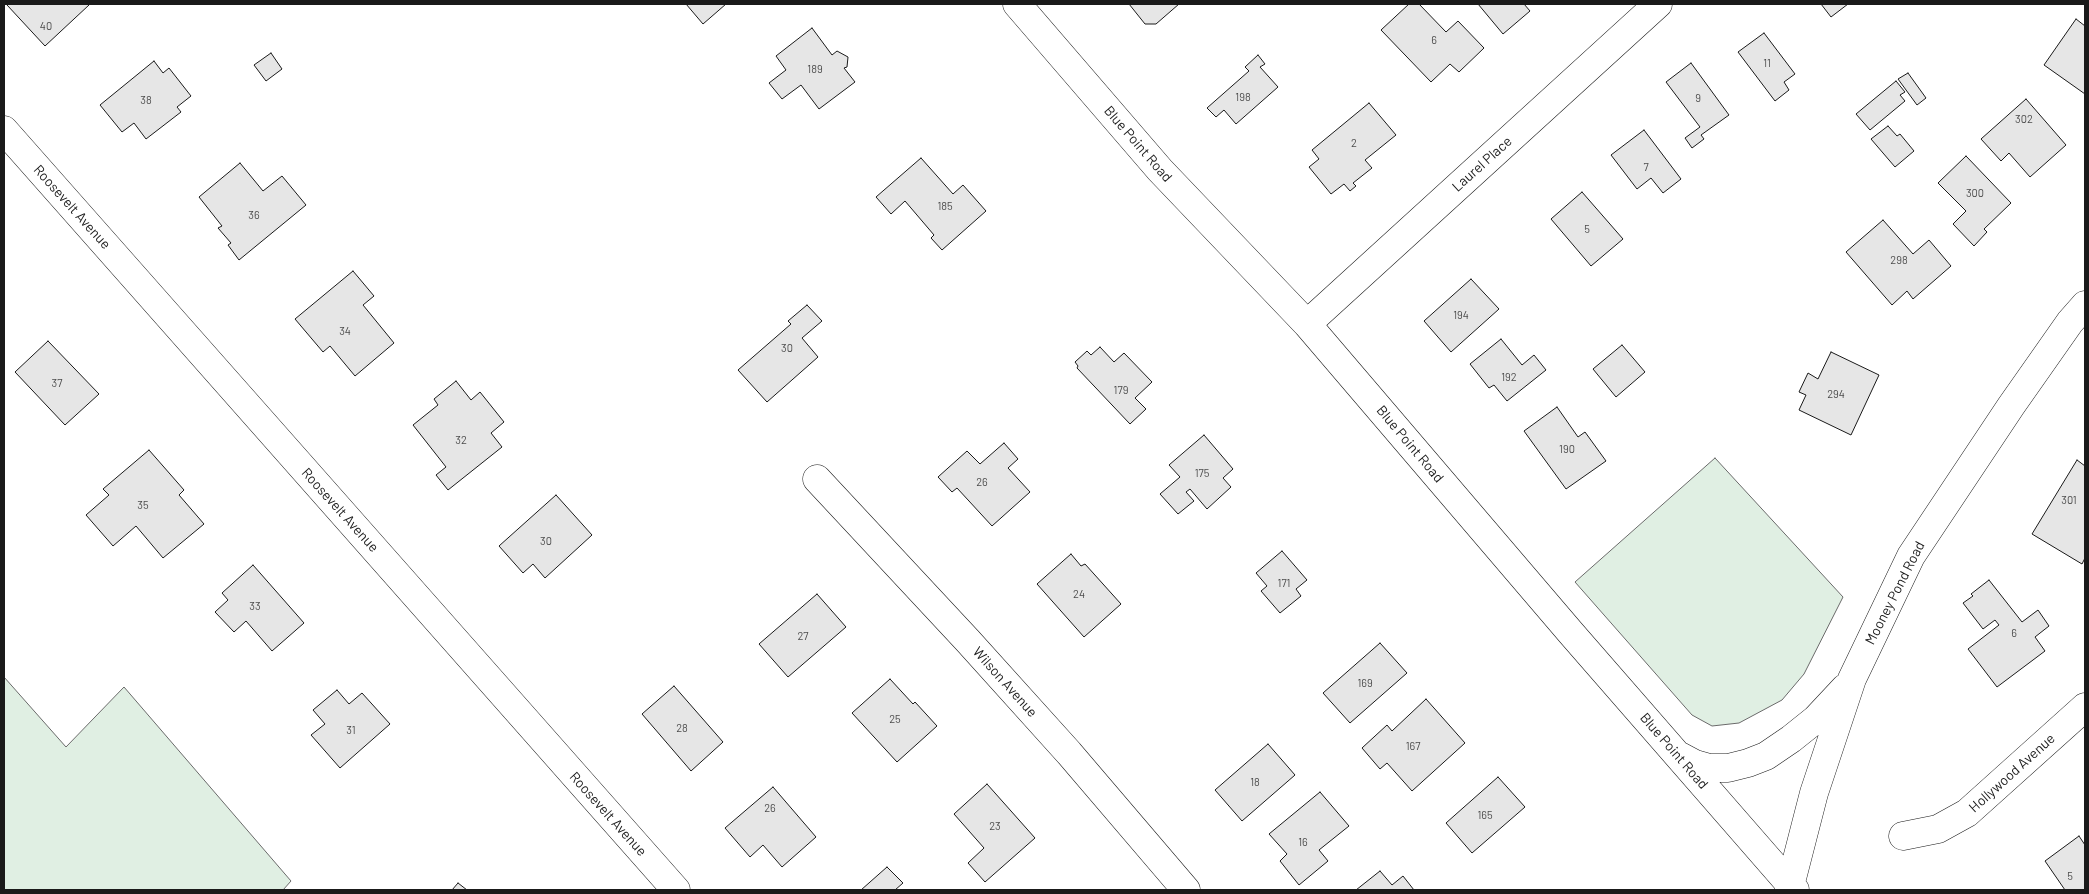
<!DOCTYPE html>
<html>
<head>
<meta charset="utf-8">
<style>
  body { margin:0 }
  #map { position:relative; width:2089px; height:894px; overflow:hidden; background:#fff; font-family:Barlow,sans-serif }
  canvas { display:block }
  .frame { position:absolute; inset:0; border:5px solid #1a1a1a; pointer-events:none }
</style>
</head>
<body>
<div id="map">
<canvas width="2089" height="894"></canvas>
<div class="frame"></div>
</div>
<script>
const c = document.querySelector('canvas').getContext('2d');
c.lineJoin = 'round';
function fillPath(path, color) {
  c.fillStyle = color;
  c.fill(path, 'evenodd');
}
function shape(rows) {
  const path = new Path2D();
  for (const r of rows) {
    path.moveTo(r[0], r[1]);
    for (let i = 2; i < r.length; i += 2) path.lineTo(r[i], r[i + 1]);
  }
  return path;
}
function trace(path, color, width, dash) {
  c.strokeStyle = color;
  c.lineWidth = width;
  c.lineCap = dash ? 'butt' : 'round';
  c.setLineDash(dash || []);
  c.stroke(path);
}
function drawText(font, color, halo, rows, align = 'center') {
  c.font = font + ' Barlow,sans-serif';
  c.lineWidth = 4;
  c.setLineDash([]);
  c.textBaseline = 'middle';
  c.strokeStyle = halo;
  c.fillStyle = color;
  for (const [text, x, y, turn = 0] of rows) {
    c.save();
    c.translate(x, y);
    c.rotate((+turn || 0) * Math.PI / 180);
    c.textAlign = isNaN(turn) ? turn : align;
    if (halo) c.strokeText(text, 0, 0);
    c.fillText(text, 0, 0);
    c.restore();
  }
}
const green = shape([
  [1715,458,1843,597,1804,674,1782,700,1739,723,1712,726,1692,715,1575,582,1715,458],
  [4,677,66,747,124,687,291,881,283,890,4,890,4,677]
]);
const building = shape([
  [8,4,87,4,89,5,45,46,7,5,8,4],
  [686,4,726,4,703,24,686,4],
  [1129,4,1179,4,1156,24,1145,24,1129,4],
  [1409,4,1419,4,1446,32,1458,21,1484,48,1459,72,1450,64,1431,82,1381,30,1409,4],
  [1478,4,1524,4,1530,11,1503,34,1478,4],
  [1821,4,1848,4,1831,17,1821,4],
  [2076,19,2085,26,2085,94,2044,65,2076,19],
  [812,28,832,55,837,51,848,57,847,67,844,68,855,82,819,109,801,85,782,99,769,83,786,70,776,56,812,28],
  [1764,33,1795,74,1784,82,1789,90,1775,101,1738,52,1764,33],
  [271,53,282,69,266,81,254,65,271,53],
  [1258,55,1265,64,1260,67,1278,87,1236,124,1224,110,1216,117,1207,108,1249,71,1245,67,1258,55],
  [154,61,163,73,169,68,191,96,177,107,181,112,146,139,134,123,122,132,100,105,154,61],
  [1691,63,1729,115,1701,135,1704,139,1692,148,1685,138,1700,127,1666,82,1691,63],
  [1908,73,1926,98,1917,105,1898,79,1908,73],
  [1896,81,1905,92,1900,95,1905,101,1870,130,1856,114,1896,81],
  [2026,99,2066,145,2030,177,2009,153,2001,161,1981,139,2026,99],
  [1369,103,1396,135,1365,160,1372,168,1353,183,1356,186,1350,191,1344,184,1331,194,1309,167,1319,159,1312,150,1369,103],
  [1888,126,1897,136,1900,134,1914,151,1895,167,1871,139,1888,126],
  [1644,130,1681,179,1663,193,1651,178,1637,189,1611,155,1644,130],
  [1966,156,2011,203,1984,229,1987,232,1974,246,1953,224,1966,211,1938,183,1966,156],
  [921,158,953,194,963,185,986,211,942,250,931,238,934,235,905,201,891,214,876,197,921,158],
  [240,163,263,191,282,176,306,205,239,260,228,245,231,243,218,228,222,226,199,197,240,163],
  [1582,192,1623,239,1591,266,1551,219,1582,192],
  [1883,220,1913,254,1929,240,1951,266,1913,299,1907,291,1892,305,1846,252,1883,220],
  [353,271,374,296,363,305,394,343,355,376,330,346,323,352,295,319,353,271],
  [1471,279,1499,309,1451,352,1424,321,1471,279],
  [807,305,822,321,802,338,818,357,767,402,738,370,791,324,788,321,807,305],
  [1501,339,1522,365,1534,355,1546,370,1507,401,1494,385,1489,388,1470,364,1501,339],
  [48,341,99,394,65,425,15,372,48,341],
  [1622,345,1645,372,1616,397,1593,369,1622,345],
  [1100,347,1114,362,1124,353,1152,382,1135,398,1146,409,1130,424,1077,368,1078,366,1075,362,1087,351,1091,355,1100,347],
  [1831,352,1879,375,1851,435,1799,410,1806,395,1799,392,1808,373,1818,379,1831,352],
  [456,381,471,400,480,392,504,422,491,433,502,447,448,490,436,475,446,467,413,425,438,405,434,399,456,381],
  [1557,407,1578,437,1585,432,1606,461,1566,489,1524,431,1557,407],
  [1204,435,1233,469,1223,478,1231,487,1207,509,1190,489,1186,492,1194,501,1178,514,1160,494,1180,477,1169,465,1204,435],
  [1004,443,1018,459,1008,468,1030,492,992,526,957,488,952,492,938,477,967,451,980,464,1004,443],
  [149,450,184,490,179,495,204,524,163,558,136,526,113,546,86,515,109,495,103,489,149,450],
  [2077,460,2085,466,2085,558,2082,564,2032,534,2077,460],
  [556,495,592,535,545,578,533,564,523,573,499,546,556,495],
  [1282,551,1307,580,1296,589,1301,596,1280,613,1261,591,1267,586,1256,573,1282,551],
  [1071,554,1081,566,1085,564,1121,604,1084,637,1037,584,1071,554],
  [253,565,304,623,272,651,246,621,234,632,215,612,228,600,222,593,253,565],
  [1989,580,2022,622,2038,610,2049,626,2035,637,2045,651,1997,687,1968,649,1999,625,1995,620,1983,629,1963,603,1973,596,1971,594,1989,580],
  [817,594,846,627,788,677,759,644,817,594],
  [1380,643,1407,673,1350,723,1323,693,1380,643],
  [890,679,913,704,915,702,937,726,897,762,852,713,890,679],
  [674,686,723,742,691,771,642,714,674,686],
  [337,690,349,704,362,693,390,724,340,768,311,735,325,724,313,710,337,690],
  [1426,699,1465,743,1412,791,1387,763,1380,769,1362,748,1387,725,1392,731,1426,699],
  [1268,744,1295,775,1242,821,1215,790,1268,744],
  [1498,777,1525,807,1472,853,1446,823,1498,777],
  [987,784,1035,838,985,882,968,863,984,848,954,814,987,784],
  [773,787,816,837,782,867,763,845,750,857,725,828,773,787],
  [1320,792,1349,826,1319,850,1328,861,1299,885,1280,861,1287,854,1269,834,1320,792],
  [2079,836,2085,845,2085,890,2065,890,2045,861,2079,836],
  [887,867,903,883,895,890,861,890,887,867],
  [1380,871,1392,885,1403,876,1414,890,1356,890,1380,871],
  [458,883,467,890,452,890,458,883]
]);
const minor = shape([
  [1017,4,1160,170,1307,324,1571,633,1795,890],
  [4,130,676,890],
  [1307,324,1658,4],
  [817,479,968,641,1069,753,1186,890],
  [1680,756,1695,764,1709,768,1728,768,1748,763,1766,756,1791,739,1816,719,1845,688],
  [1903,836,1938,829,1967,813,2085,707],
  [1789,890,1814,793,1852,679,1911,556,2011,406,2070,322,2085,305]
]);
const numberNames = [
  ["40",46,26],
  ["6",1434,40],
  ["11",1767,63],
  ["189",815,69],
  ["198",1243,97],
  ["9",1698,98],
  ["38",146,100],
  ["302",2024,119],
  ["2",1354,143],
  ["7",1646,167],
  ["300",1975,193],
  ["185",945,206],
  ["36",254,215],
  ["5",1587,229],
  ["298",1899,260],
  ["194",1461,315],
  ["34",345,331],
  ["30",787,348],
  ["192",1509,377],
  ["37",57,383],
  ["179",1121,390],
  ["294",1836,394],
  ["32",461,440],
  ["190",1567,449],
  ["175",1202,473],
  ["26",982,482],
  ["301",2069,500],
  ["35",143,505],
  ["30",546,541],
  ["171",1284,583],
  ["24",1079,594],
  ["33",255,606],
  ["6",2014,633],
  ["27",803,636],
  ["169",1365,683],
  ["25",895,719],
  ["28",682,728],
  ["31",351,730],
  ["167",1413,746],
  ["18",1255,782],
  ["26",770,808],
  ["165",1485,815],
  ["23",995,826],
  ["16",1303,842],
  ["5",2070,876]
];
const streetNames = [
  ["Blue Point Road",1138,144,49],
  ["Laurel Place",1482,164,-42],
  ["Roosevelt Avenue",72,207,48],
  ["Blue Point Road",1410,444,50],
  ["Roosevelt Avenue",340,510,48],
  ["Mooney Pond Road",1895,593,-63],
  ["Wilson Avenue",1005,682,48],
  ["Blue Point Road",1674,751,49],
  ["Hollywood Avenue",2012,773,-42],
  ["Roosevelt Avenue",608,814,48]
];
fillPath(green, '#e0efe3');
trace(green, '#6a6a6a', 1);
fillPath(building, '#e6e6e6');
trace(building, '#1a1a1a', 1);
trace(minor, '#1a1a1a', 29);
trace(minor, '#fff', 28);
drawText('11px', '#4d4d4d', null, numberNames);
drawText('14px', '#1a1a1a', '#fff', streetNames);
</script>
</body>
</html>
